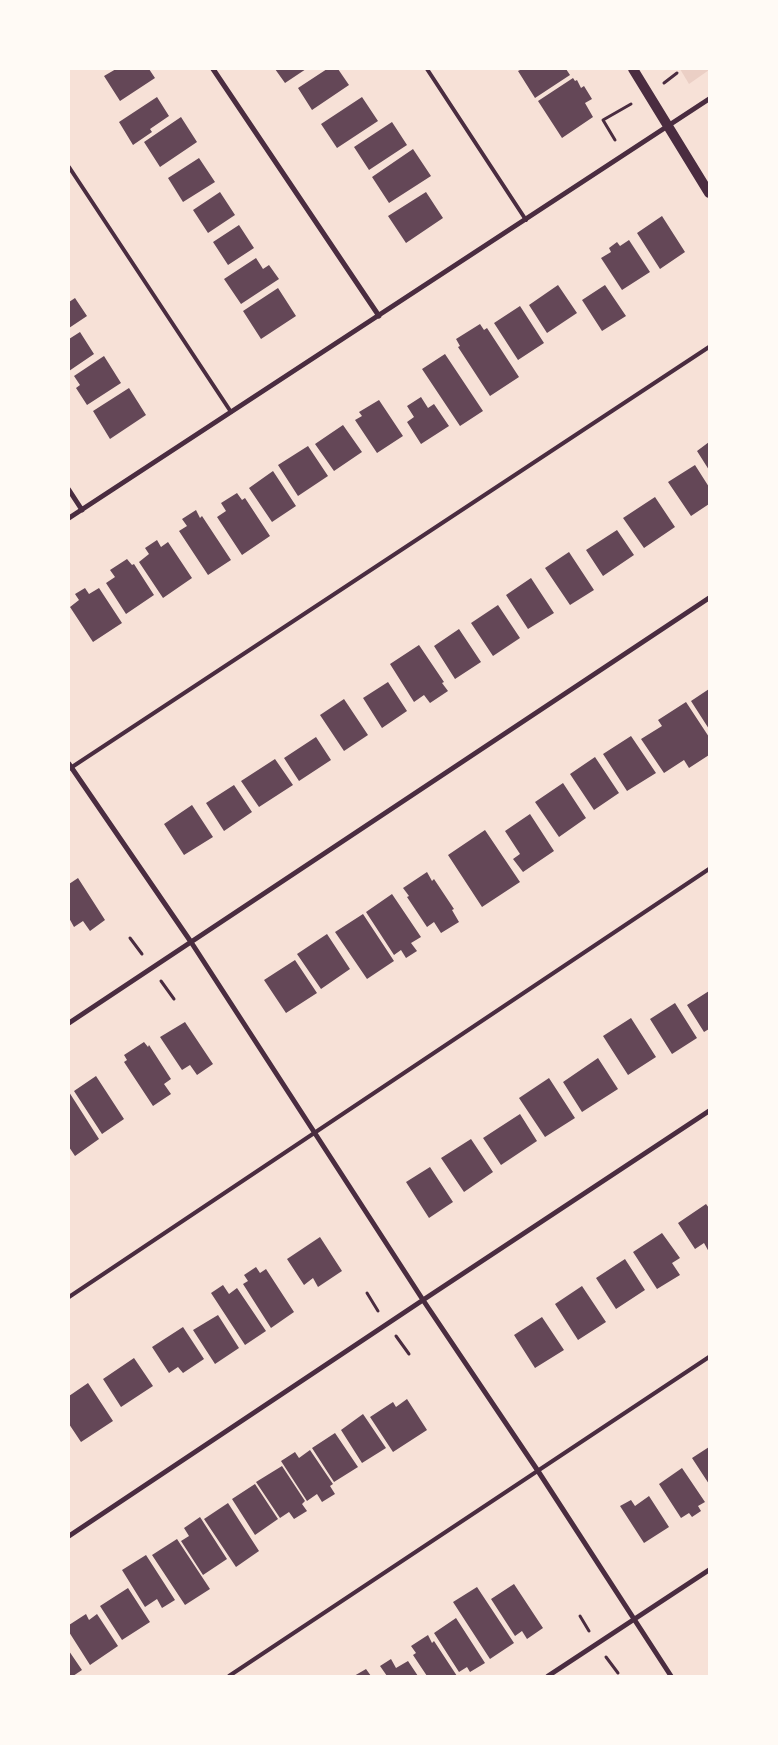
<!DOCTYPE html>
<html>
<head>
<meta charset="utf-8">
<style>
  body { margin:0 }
  #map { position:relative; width:778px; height:1745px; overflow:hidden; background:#f7e1d7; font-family:Rubik,sans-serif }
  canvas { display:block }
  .frame { position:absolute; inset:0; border:70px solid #fffaf5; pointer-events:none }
</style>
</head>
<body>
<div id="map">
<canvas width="778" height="1745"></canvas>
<div class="frame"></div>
</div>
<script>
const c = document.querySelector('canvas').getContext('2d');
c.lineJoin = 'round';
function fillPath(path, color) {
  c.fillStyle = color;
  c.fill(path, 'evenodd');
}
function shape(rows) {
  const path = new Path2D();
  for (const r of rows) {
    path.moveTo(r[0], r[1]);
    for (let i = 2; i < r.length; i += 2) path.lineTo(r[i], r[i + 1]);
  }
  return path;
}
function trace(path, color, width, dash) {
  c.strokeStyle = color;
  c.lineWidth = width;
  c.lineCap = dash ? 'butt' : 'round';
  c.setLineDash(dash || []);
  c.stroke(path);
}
const green = shape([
  [680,69,709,69,709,70,689,84]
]);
const building = shape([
  [116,69,149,69,155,78,120,101,104,76],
  [275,69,306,69,285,83],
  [327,69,338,69,349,85,312,110,298,88],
  [522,69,566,69,570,75,535,98,518,71],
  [573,78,575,81,577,80,581,88,584,86,592,99,585,103,593,117,562,138,538,101],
  [157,97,169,116,150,129,152,132,133,145,119,122],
  [362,97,378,121,337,148,321,124],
  [181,117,197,142,160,167,144,142],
  [392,122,407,145,369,170,354,147],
  [413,149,431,176,389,203,372,177],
  [199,158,215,182,183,202,168,178],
  [220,192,235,215,208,233,193,210],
  [426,192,443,218,406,243,388,216],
  [662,216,685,252,660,269,637,233],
  [239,225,254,248,228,265,213,242],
  [629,240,650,272,622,290,601,258,611,252,609,248,617,242,620,246],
  [256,258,263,269,269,265,279,279,241,304,224,279],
  [558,285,577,313,547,333,529,305],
  [605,285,626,316,602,331,582,300],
  [278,288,296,316,261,339,243,311],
  [75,298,87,316,69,328,69,302],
  [520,306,544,343,518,360,494,323],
  [480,324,484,330,487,328,519,377,490,396,458,347,460,346,456,339],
  [80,332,94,354,69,371,69,339],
  [445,354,483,411,460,426,422,369],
  [104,356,121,383,87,405,76,388,80,385,74,376],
  [129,388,146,415,110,439,93,411],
  [421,397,428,408,434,404,449,426,421,444,407,422,414,417,407,406],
  [379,400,403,436,377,453,355,420,362,416,359,412],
  [343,425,362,452,334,471,315,444],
  [709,442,709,470,697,451],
  [308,446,328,476,298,496,278,465],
  [695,465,709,487,709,504,691,516,668,482],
  [273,471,296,506,272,522,249,488],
  [237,493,242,500,245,498,270,536,242,555,217,517,226,511,221,503],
  [655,497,675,527,644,548,623,518],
  [196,510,200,518,202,516,231,560,208,575,179,531,187,526,182,519],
  [617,530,634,555,603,576,586,550],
  [157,540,161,547,168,542,192,578,163,598,139,562,149,554,145,548],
  [569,552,594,590,570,605,545,568],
  [127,559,132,565,134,564,154,595,126,614,106,583,115,577,110,570],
  [531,578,554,613,528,629,506,595],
  [85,588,89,594,99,588,122,623,93,642,70,607,79,600,75,594],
  [498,605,520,638,493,656,471,623],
  [459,629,481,662,455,679,434,646],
  [419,645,444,682,442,683,448,691,430,703,424,695,414,702,390,664],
  [388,682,407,711,382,728,363,698],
  [709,689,709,729,691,701],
  [344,699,368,735,344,751,320,715],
  [686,702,709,737,709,755,689,768,684,760,664,773,641,739,662,726,658,720],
  [631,736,656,773,627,791,603,754],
  [316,737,331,760,299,781,284,758],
  [595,757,619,793,594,810,570,774],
  [275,759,293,785,259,807,241,781],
  [563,783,586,818,559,837,535,802],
  [234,785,252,812,224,831,206,803],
  [192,805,213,837,184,855,164,824],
  [530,814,554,851,523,872,513,859,520,854,505,831],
  [485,830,520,882,482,907,448,855],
  [427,872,432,881,434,879,454,909,452,910,459,922,441,933,434,922,427,927,407,897,409,896,403,888],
  [78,878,105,920,90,931,83,921,74,927,69,918,69,884],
  [392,894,421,937,411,943,417,951,406,958,401,950,394,955,366,912],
  [363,914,394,961,367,979,335,932],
  [327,934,350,969,321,989,297,954],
  [295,960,317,993,286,1013,264,980],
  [709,991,709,1029,704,1032,687,1005],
  [675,1003,697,1038,672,1054,650,1019],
  [631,1018,656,1057,628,1075,603,1036],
  [185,1022,213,1064,197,1075,190,1065,182,1070,160,1037],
  [144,1042,148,1047,149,1045,171,1079,164,1084,171,1094,153,1106,124,1062,127,1060,124,1055],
  [598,1058,618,1089,582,1112,563,1082],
  [96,1076,124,1119,102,1134,74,1091],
  [549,1078,575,1118,545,1137,519,1098],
  [69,1092,99,1139,75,1156,69,1147],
  [520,1114,537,1141,501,1165,483,1138],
  [471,1139,493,1172,464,1192,441,1158],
  [430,1167,453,1202,429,1218,406,1182],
  [706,1204,709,1208,709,1252,704,1243,695,1249,678,1223],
  [662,1233,680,1258,672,1263,680,1275,657,1289,633,1252],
  [320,1237,342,1271,318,1287,313,1278,304,1285,287,1259],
  [625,1259,645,1290,616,1309,596,1278],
  [256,1267,260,1273,266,1269,294,1312,271,1328,243,1284,248,1281,244,1275],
  [223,1285,229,1294,237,1288,266,1331,245,1345,211,1293],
  [582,1286,606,1322,578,1340,555,1304],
  [218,1315,239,1348,215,1364,193,1330],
  [542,1317,564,1350,535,1368,514,1335],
  [183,1327,204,1359,183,1373,178,1367,169,1373,152,1347],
  [134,1358,153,1386,121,1407,103,1379],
  [88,1383,113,1421,81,1442,69,1424,69,1396],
  [407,1399,427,1430,393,1452,370,1417,393,1402,396,1407],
  [363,1414,386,1448,362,1463,341,1430],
  [335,1433,358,1467,334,1482,312,1448],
  [709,1447,709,1484,692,1458],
  [310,1450,333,1484,330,1486,335,1494,322,1502,317,1494,307,1501,281,1461,295,1452,299,1458],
  [282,1466,305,1501,302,1504,307,1511,294,1519,289,1512,280,1518,256,1482],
  [682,1468,705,1502,698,1506,701,1511,692,1517,689,1513,681,1518,659,1484],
  [255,1484,278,1519,255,1535,232,1499],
  [649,1496,669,1527,644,1543,620,1506,631,1500,635,1506],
  [228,1503,259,1551,236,1567,204,1519],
  [200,1517,227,1559,203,1575,181,1541,189,1536,184,1528],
  [177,1539,210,1589,185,1605,152,1555],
  [146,1555,175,1600,162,1608,157,1599,145,1607,122,1570],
  [514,1584,543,1628,527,1639,522,1631,515,1636,491,1599],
  [477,1587,514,1643,490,1659,453,1602],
  [128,1588,150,1622,122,1640,100,1606],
  [86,1614,89,1620,97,1614,118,1646,90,1665,69,1632,69,1625],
  [456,1618,485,1663,470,1672,467,1667,459,1672,434,1633],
  [428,1635,432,1643,434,1641,457,1676,427,1676,413,1655,416,1653,411,1646],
  [69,1651,82,1670,73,1676,69,1676],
  [391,1659,396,1668,408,1661,418,1676,387,1676,380,1666],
  [366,1669,371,1676,354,1676]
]);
const path = shape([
  [664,83,677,73],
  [615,140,603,120,631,104],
  [130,938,142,954],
  [161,981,174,999],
  [367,1293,378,1311],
  [396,1336,409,1354],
  [580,1616,589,1631],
  [606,1657,618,1673]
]);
const service = shape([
  [427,69,526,220],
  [69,167,231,412],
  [69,769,709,347],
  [69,1297,709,869],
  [229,1676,709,1357]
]);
const minor = shape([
  [213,69,379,316],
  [69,490,82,510],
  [69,518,709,99],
  [69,764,191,942,423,1300,538,1471,671,1676],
  [69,1023,709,598],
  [69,1536,423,1300,709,1111],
  [548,1676,709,1570]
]);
const secondary = shape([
  [633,69,709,193]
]);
fillPath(green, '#ebcfc5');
fillPath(building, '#644757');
trace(path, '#4a2c40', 3);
trace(service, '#4a2c40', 4);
trace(minor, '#4a2c40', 5);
trace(secondary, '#4a2c40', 10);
</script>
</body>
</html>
